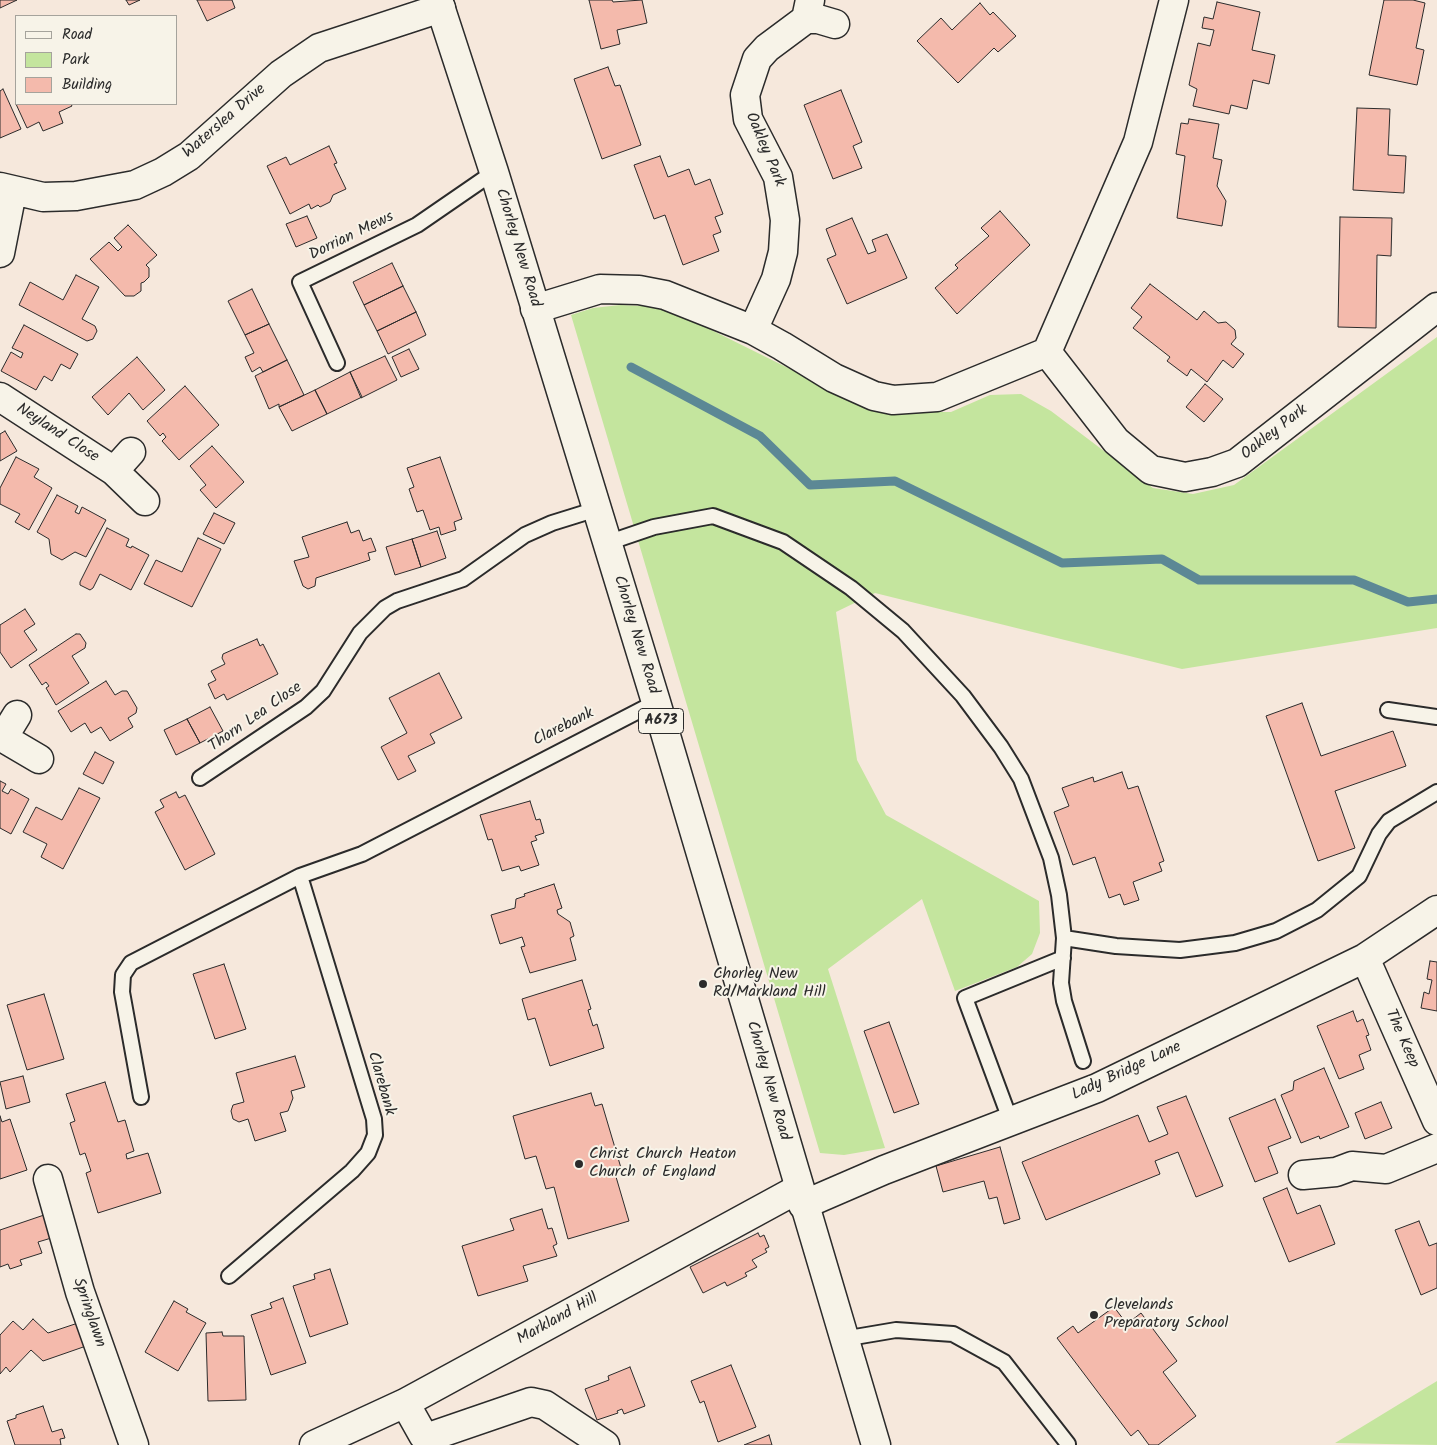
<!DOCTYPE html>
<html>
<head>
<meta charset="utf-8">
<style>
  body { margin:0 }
  #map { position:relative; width:1437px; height:1445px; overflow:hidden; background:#f6e8dc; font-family:Kalam,sans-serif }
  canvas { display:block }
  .legend { position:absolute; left:15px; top:15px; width:162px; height:90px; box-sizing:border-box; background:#f7f3e8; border:1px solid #a5a39c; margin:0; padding:6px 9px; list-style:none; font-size:15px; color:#2b2b2b }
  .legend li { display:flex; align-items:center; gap:10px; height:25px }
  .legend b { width:25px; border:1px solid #a5a39c }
</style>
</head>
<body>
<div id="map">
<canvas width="1437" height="1445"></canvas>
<ul class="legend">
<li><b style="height:6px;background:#f7f3e8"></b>Road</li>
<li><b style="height:14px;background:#c4e59e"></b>Park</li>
<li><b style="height:14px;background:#f4baac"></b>Building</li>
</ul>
</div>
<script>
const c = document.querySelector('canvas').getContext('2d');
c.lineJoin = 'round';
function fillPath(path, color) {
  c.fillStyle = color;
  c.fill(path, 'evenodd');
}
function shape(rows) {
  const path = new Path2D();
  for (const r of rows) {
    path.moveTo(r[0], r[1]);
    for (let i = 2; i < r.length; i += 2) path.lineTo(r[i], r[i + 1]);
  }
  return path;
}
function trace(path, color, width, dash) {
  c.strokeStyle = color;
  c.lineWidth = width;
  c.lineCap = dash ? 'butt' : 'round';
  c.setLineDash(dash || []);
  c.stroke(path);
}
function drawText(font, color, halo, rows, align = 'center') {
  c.font = font + ' Kalam,sans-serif';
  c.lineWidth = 4;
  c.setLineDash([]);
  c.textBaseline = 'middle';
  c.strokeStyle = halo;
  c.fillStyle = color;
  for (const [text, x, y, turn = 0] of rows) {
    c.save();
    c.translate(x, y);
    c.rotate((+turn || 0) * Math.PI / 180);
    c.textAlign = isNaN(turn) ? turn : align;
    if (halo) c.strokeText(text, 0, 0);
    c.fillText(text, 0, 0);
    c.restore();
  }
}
const green = shape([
  [620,305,665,307,877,412,951,412,990,395,1021,394,1051,411,1153,488,1193,494,1234,485,1437,337,1437,628,1182,669,875,593,836,612,857,760,886,815,1039,901,1040,933,1032,954,1017,967,955,991,922,899,828,969,885,1148,844,1155,820,1153,571,315,593,308],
  [1437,1381,1437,1445,1335,1443,1360,1428]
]);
const stream = shape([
  [631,367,760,436,810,485,895,481,1062,563,1162,559,1199,580,1354,580,1408,602,1437,599]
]);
const building = shape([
  [0,0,17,0,0,8,0,0],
  [126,0,140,0,129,5,126,0],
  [197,0,232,0,235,8,207,21,197,0],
  [589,0,612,0,613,2,642,0,647,23,617,30,620,44,601,49,589,0],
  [1384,0,1413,0,1425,3,1416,48,1424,50,1417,85,1369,75,1384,0],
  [1217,2,1260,12,1252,50,1275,55,1269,84,1253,80,1247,109,1231,105,1229,114,1193,106,1197,89,1189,85,1198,43,1210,46,1214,30,1202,28,1204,17,1213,19,1217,2],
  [980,3,990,15,993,12,1016,36,998,52,994,48,958,83,917,41,941,18,952,30,980,3],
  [608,67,615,86,620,85,641,145,602,159,574,79,608,67],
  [3,89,21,129,0,138,0,91,3,89],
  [841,90,862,142,853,146,862,168,833,179,804,105,841,90],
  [16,104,71,104,72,106,59,112,63,123,43,131,39,122,27,128,16,104],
  [1357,108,1390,109,1388,155,1406,156,1404,193,1353,190,1357,108],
  [1189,119,1219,124,1213,158,1222,160,1217,186,1226,201,1222,226,1177,218,1185,156,1176,154,1181,123,1188,124,1189,119],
  [329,146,337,163,334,164,346,189,333,195,330,202,320,207,318,205,311,209,309,204,290,214,267,166,286,157,290,165,329,146],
  [660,156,668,177,689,169,695,185,710,179,723,214,715,217,721,232,713,235,719,251,683,265,665,215,654,219,634,165,660,156],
  [1000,211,1030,245,957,314,935,288,958,268,955,265,989,236,981,228,1000,211],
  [307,216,317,238,296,247,286,224,307,216],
  [1340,217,1392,218,1391,256,1377,255,1376,328,1338,327,1340,217],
  [852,218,868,254,876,251,872,240,887,234,907,278,847,304,827,259,836,255,826,229,852,218],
  [128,225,157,255,146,265,149,268,149,277,144,282,141,283,141,291,134,296,125,296,90,259,109,242,118,251,122,247,114,238,128,225],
  [392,263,403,286,364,305,353,282,392,263],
  [76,275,99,287,82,319,95,326,97,331,93,339,87,341,19,305,30,282,63,300,76,275],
  [1150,284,1197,320,1204,311,1218,323,1226,322,1235,330,1236,338,1231,344,1244,354,1233,368,1223,360,1207,382,1191,369,1187,376,1167,361,1170,357,1133,328,1142,317,1131,308,1150,284],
  [403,286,416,312,377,331,364,305,403,286],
  [252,289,269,324,245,335,228,301,252,289],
  [416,312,426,335,388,354,377,331,416,312],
  [269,324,287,360,263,372,260,367,252,372,245,357,254,353,245,335,269,324],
  [24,325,78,354,70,369,61,364,52,381,44,376,36,390,1,371,11,352,21,358,23,353,12,348,24,325],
  [409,349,419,369,401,377,392,357,409,349],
  [385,356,397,380,361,398,350,372,385,356],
  [137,357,165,390,143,410,129,393,108,415,92,397,137,357],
  [287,360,304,395,279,407,279,404,269,409,255,376,287,360],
  [350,372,362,397,327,414,315,390,350,372],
  [1205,384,1223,399,1204,422,1186,407,1205,384],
  [185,386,219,425,179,460,162,441,166,437,163,433,160,436,147,421,185,386],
  [315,390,327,414,292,431,279,407,315,390],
  [5,431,17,451,0,461,0,434,5,431],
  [212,446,244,482,216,508,200,490,206,485,190,466,212,446],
  [16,457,39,469,34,477,52,488,29,530,15,522,20,514,0,504,0,488,16,457],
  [440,457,462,519,454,522,456,530,441,535,439,527,430,530,423,510,417,512,409,489,414,487,407,468,440,457],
  [57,495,78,506,75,512,79,514,82,507,106,520,86,557,75,552,62,560,51,554,49,539,37,532,57,495],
  [214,513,235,523,224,544,203,534,214,513],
  [347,522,351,533,359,530,363,541,371,538,376,551,368,553,370,560,316,578,315,586,308,589,303,586,294,561,309,557,302,537,347,522],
  [107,528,129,539,126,546,131,548,132,546,149,555,131,590,100,574,93,588,90,590,80,585,80,582,107,528],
  [437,531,446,558,421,567,412,539,437,531],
  [198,538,221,549,192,607,144,584,156,560,182,572,198,538],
  [412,539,421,567,395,575,386,547,412,539],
  [25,609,35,624,24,631,37,650,11,668,0,652,0,625,25,609],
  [76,634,80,634,86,643,85,648,72,656,89,683,56,705,46,688,49,686,46,682,42,685,29,665,76,634],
  [257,639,260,646,263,644,278,674,227,700,224,694,215,699,208,684,216,680,211,671,225,664,222,658,223,654,257,639],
  [439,673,462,718,430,734,435,743,408,756,416,771,398,780,381,747,407,733,389,698,439,673],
  [106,681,115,695,122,691,127,691,137,708,136,713,128,718,133,727,110,741,101,727,91,733,85,723,71,732,58,711,106,681],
  [1302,703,1321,756,1393,731,1406,766,1335,791,1355,848,1318,861,1266,716,1302,703],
  [210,707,223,731,200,743,187,719,210,707],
  [187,719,200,743,176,755,164,730,187,719],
  [95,752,114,762,103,784,83,774,95,752],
  [1122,772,1128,789,1138,786,1164,861,1159,863,1162,871,1133,882,1139,900,1124,905,1120,894,1109,898,1095,857,1073,865,1054,812,1069,806,1062,788,1093,777,1094,782,1122,772],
  [0,781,6,784,2,791,8,794,11,789,29,799,11,834,0,828,0,781],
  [79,788,100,798,63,869,41,857,47,844,23,832,36,807,62,820,79,788],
  [176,792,179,798,185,795,215,854,185,870,155,812,164,807,160,800,176,792],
  [530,801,536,820,540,819,544,833,535,836,537,840,531,842,539,865,521,871,519,866,502,871,492,839,488,840,480,815,530,801],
  [554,884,562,908,557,910,558,914,570,922,574,936,570,938,576,960,530,973,521,947,525,946,522,937,500,944,491,915,515,908,516,899,525,896,524,894,554,884],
  [1430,961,1437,962,1437,1011,1421,1008,1424,992,1429,994,1432,980,1427,979,1430,961],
  [224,964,246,1029,215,1039,193,974,224,964],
  [582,980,591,1009,588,1010,593,1026,597,1024,604,1048,550,1066,535,1018,528,1020,522,999,582,980],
  [44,994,64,1059,27,1070,7,1005,44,994],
  [1353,1011,1357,1022,1363,1019,1369,1035,1366,1036,1371,1050,1359,1055,1364,1069,1339,1079,1317,1026,1353,1011],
  [889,1022,919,1104,894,1113,864,1031,889,1022],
  [295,1056,305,1087,291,1091,293,1098,288,1111,280,1113,286,1131,255,1141,248,1119,239,1122,233,1119,231,1111,233,1105,244,1102,236,1073,295,1056],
  [1324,1068,1349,1127,1320,1139,1319,1136,1301,1143,1281,1095,1293,1090,1294,1081,1324,1068],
  [23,1076,30,1102,6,1109,0,1082,23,1076],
  [105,1082,118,1122,125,1120,134,1151,126,1154,127,1159,148,1153,161,1193,98,1213,86,1173,91,1171,85,1153,80,1155,70,1123,75,1121,66,1094,105,1082],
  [591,1093,595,1106,602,1104,621,1168,614,1170,629,1221,568,1239,554,1187,546,1189,536,1156,525,1159,513,1116,591,1093],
  [1186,1096,1223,1186,1196,1197,1178,1152,1155,1161,1160,1174,1046,1220,1022,1162,1138,1115,1149,1142,1168,1134,1157,1107,1186,1096],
  [1275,1099,1291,1138,1268,1147,1278,1173,1255,1182,1229,1118,1275,1099],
  [1381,1102,1392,1128,1365,1139,1355,1113,1381,1102],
  [0,1116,2,1122,10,1119,27,1170,0,1179,0,1116],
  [1000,1147,1020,1219,1004,1224,997,1197,989,1199,984,1181,943,1192,936,1166,1000,1147],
  [1287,1188,1297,1214,1320,1205,1335,1244,1289,1262,1263,1198,1287,1188],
  [542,1209,548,1229,552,1228,557,1244,553,1246,557,1256,523,1266,528,1281,478,1296,462,1246,514,1230,510,1219,542,1209],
  [50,1213,58,1236,38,1242,42,1253,20,1260,22,1265,10,1269,8,1264,0,1267,0,1230,50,1213],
  [1419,1221,1429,1246,1437,1243,1437,1288,1421,1295,1395,1230,1419,1221],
  [758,1233,760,1237,764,1235,769,1247,765,1249,767,1252,752,1260,757,1267,745,1273,747,1276,727,1286,725,1282,703,1293,690,1267,758,1233],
  [330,1269,348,1324,310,1337,293,1286,315,1279,314,1274,330,1269],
  [283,1298,306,1363,271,1375,251,1315,272,1308,270,1303,283,1298],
  [174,1301,188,1309,186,1312,206,1323,178,1371,145,1352,174,1301],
  [1114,1307,1127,1324,1141,1313,1177,1361,1163,1372,1196,1416,1158,1445,1149,1445,1138,1430,1131,1436,1057,1338,1073,1326,1078,1333,1114,1307],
  [33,1319,48,1333,81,1322,89,1345,43,1361,31,1350,10,1372,6,1367,0,1374,0,1335,13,1321,23,1330,33,1319],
  [222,1332,223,1336,244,1336,246,1400,208,1401,206,1333,222,1332],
  [731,1365,756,1427,718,1442,704,1401,700,1403,691,1381,731,1365],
  [630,1367,645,1406,624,1414,622,1409,617,1411,618,1413,597,1420,585,1389,609,1380,608,1376,630,1367],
  [43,1406,52,1432,62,1429,65,1438,60,1439,61,1445,15,1445,7,1421,16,1418,16,1415,43,1406],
  [769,1435,772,1445,744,1445,769,1435]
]);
const service = shape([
  [337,363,300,282,417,225,494,172],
  [607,543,654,527,713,516,783,542,851,588,903,631,963,696,1001,747,1021,779,1051,858,1059,895,1064,938,1116,946,1180,950,1235,943,1276,931,1317,910,1359,876,1379,834,1389,821,1437,792],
  [1388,710,1437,717],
  [200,778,306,707,323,691,360,633,385,608,397,601,463,579,525,535,552,523,597,509],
  [1064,938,1061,983,1064,1001,1083,1061],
  [141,1097,122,992,123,975,131,963,300,876,362,854,656,702],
  [1011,1122,965,998,1063,958],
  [229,1276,352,1171,368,1153,375,1135,374,1119,300,876],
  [843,1339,896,1330,953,1334,1004,1362,1068,1444]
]);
const minor = shape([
  [806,19,818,19,835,24],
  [0,187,43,197,76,196,135,185,163,172,189,156,281,74,319,48,441,8],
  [0,253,12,192],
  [535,309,600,289,639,290,665,295,753,330,782,346,834,378,874,396,893,400,937,397,1047,352,1138,142,1174,0],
  [753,330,776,279,783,252,785,220,778,177,748,119,745,95,757,59,767,48,806,19,810,0],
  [1047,352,1116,441,1151,470,1185,477,1212,472,1237,463,1437,307],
  [0,397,114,471,145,501],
  [114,471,131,452],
  [0,736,39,759],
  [3,738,17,715],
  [1365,958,1437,1121],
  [1303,1175,1336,1172,1352,1166,1386,1169,1437,1148],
  [48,1179,80,1292,134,1445],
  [803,1205,884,1170,1097,1088,1365,958,1437,910],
  [405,1403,423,1435,432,1436,531,1402,545,1405,605,1445],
  [314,1445,405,1403,798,1189]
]);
const primary = shape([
  [438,0,494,172,656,702,876,1445]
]);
const markers = [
  [703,984,5,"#2b2b2b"],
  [579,1164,5,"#2b2b2b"],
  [1094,1315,5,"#2b2b2b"]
];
const shields = [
  [661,721,45]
];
const shieldNames = [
  ["A673",661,721]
];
const streetNames = [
  ["Waterslea Drive",225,122,-41],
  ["Oakley Park",764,150,67],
  ["Dorrian Mews",352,237,-26],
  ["Chorley New Road",517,248,73],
  ["Oakley Park",1275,433,-38],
  ["Neyland Close",57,434,33],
  ["Chorley New Road",635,635,73],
  ["Thorn Lea Close",256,718,-35],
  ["Clarebank",564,728,-27],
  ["The Keep",1401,1039,66],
  ["Lady Bridge Lane",1127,1072,-25],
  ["Chorley New Road",767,1081,74],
  ["Clarebank",380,1084,74],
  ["Springlawn",88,1313,71],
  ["Markland Hill",558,1320,-29]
];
const poiNames = [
  ["Chorley New",713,975],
  ["Rd/Markland Hill",713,993],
  ["Christ Church Heaton",589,1155],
  ["Church of England",589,1173],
  ["Clevelands",1104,1306],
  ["Preparatory School",1104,1324]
];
fillPath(green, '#c4e59e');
trace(stream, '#5c8895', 9);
fillPath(building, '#f4baac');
trace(building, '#2b2b2b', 1);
trace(service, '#2b2b2b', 18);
trace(minor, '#2b2b2b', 31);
trace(primary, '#2b2b2b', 31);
trace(service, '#f7f3e8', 14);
trace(minor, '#f7f3e8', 28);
trace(primary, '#f7f3e8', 28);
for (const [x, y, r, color] of markers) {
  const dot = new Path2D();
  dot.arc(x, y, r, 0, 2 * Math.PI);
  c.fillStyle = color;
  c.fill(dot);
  trace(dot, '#f7f3e8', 2);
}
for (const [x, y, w] of shields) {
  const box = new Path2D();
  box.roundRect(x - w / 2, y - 12.5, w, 25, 4);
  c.fillStyle = '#f7f3e8';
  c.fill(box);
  trace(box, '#2b2b2b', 1);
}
drawText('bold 15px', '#2b2b2b', null, shieldNames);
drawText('16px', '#2b2b2b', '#f7f3e8', streetNames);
drawText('16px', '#2b2b2b', '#f7f3e8', poiNames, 'left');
</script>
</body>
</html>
